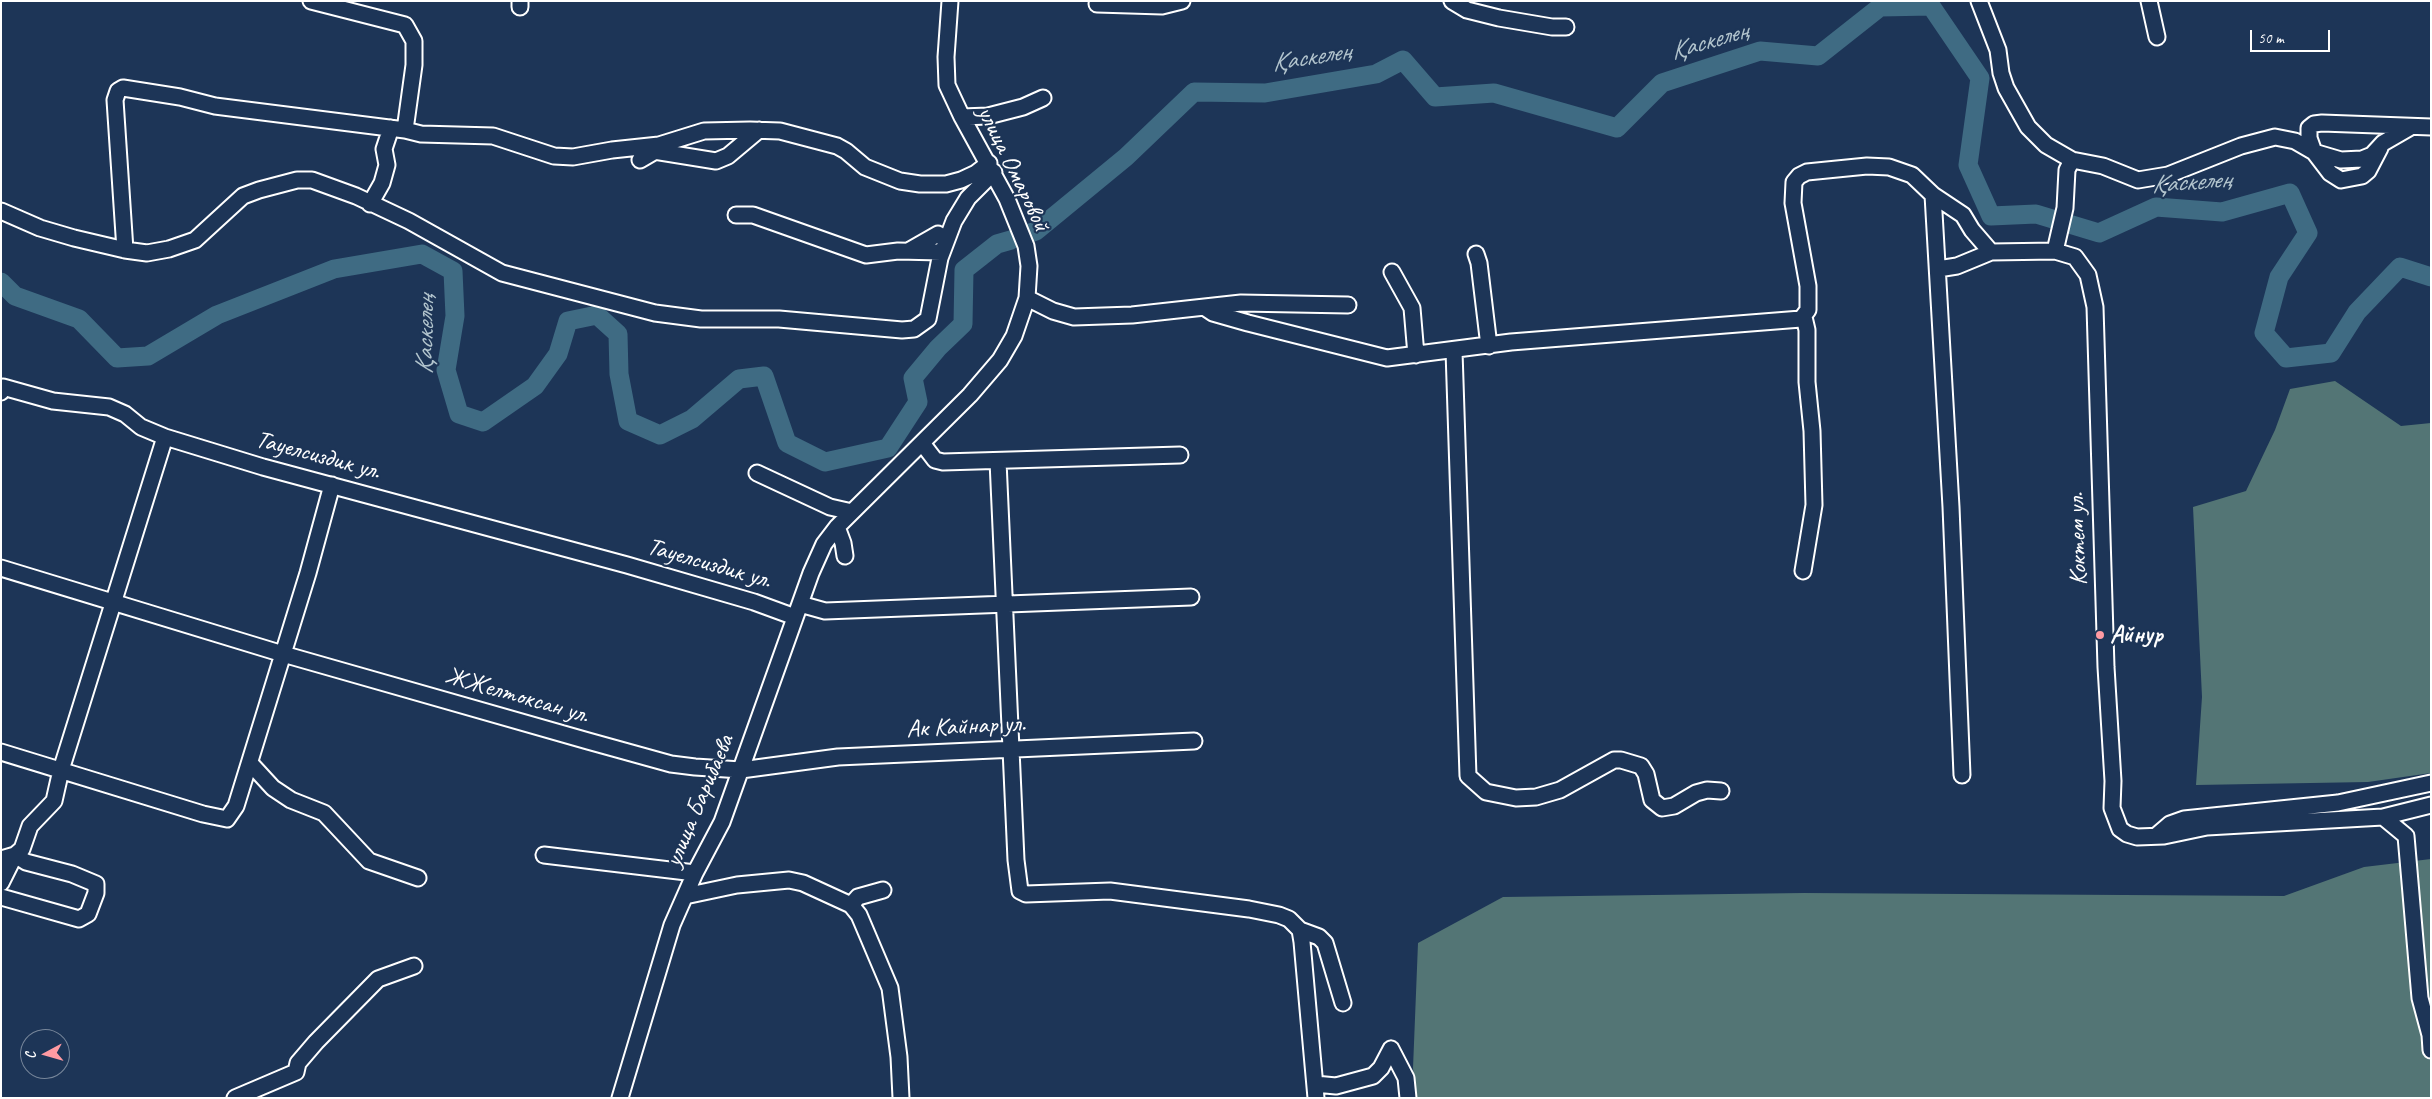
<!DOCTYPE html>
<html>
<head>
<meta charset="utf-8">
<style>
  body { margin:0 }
  #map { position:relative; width:2432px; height:1099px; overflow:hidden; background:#1d3557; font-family:Caveat,sans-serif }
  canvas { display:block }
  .frame { position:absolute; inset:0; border:2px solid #fff; pointer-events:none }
  .north { position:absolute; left:20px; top:1029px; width:50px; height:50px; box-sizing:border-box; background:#1d3557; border:1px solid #77869a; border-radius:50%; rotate:264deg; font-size:14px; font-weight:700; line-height:20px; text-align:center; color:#fff }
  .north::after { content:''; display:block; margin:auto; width:18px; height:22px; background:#ff9aa2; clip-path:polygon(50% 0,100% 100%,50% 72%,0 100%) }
  .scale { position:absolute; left:2250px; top:30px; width:80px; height:22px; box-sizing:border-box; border:2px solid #fff; border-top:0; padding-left:6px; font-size:15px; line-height:18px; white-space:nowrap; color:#fff; -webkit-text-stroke:4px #1d3557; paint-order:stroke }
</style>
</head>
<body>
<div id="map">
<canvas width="2432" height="1099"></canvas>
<div class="frame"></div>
<div class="north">С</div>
<div class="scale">50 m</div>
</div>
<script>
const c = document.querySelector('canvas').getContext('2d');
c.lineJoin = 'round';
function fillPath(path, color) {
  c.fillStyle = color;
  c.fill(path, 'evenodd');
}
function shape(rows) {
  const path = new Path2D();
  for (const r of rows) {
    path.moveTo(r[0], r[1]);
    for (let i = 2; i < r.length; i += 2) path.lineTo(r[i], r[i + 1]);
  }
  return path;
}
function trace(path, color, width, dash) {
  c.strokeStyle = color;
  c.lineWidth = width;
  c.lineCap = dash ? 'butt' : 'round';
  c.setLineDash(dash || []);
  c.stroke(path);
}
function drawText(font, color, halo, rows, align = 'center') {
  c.font = font + ' Caveat,sans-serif';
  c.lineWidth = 4.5;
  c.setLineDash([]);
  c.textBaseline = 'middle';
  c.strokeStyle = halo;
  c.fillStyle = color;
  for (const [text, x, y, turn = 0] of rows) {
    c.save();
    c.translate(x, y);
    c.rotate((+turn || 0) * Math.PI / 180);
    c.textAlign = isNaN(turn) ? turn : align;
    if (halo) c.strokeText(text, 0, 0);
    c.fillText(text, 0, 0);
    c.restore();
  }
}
const green = shape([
  [2335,381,2401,426,2431,423,2431,773,2368,782,2196,785,2202,697,2193,507,2246,491,2275,430,2290,389],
  [2431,859,2431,1098,1416,1098,1413,1068,1418,943,1503,897,1804,893,2284,896,2364,867]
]);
const river = shape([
  [1027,234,1036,231,1126,157,1194,92,1265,93,1376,74,1403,60,1435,97,1494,93,1617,128,1662,83,1760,51,1818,56,1880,7,1931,6,1980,78,1968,165,1991,216,2036,214,2099,233,2156,207,2222,212,2290,193,2308,233,2279,277,2264,333,2286,358,2331,353,2357,312,2400,267,2431,277],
  [1,282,15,296,79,319,117,358,148,356,217,315,334,269,422,254,453,271,455,316,446,370,459,414,483,422,535,386,558,354,568,321,597,315,618,334,619,374,628,421,660,435,692,419,739,379,764,376,787,443,825,462,888,448,918,402,913,378,938,348,963,324,964,270,997,244,1011,240]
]);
const minor = shape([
  [311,1,405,25,414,41,414,65,405,130],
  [520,1,520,7],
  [1452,1,1467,10,1499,18,1552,27,1566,27],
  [1979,1,1998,50,2001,73,2006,88,2028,127,2046,145,2072,160,2103,166,2138,180,2168,175,2241,146,2275,137,2295,141,2314,152,2341,160,2362,159,2372,155,2383,143,2409,128],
  [2149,1,2157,37],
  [1097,4,1162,6,1182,1],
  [962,117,988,116,1023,107,1043,98],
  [2380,148,2368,171,2362,176,2341,180,2330,173,2314,152,2309,138,2309,128,2314,124,2322,123,2431,127],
  [654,151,716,161,728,156,759,130],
  [640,160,652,153,659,145],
  [1933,195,1951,507,1962,775],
  [370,204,382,183,387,165,384,149,391,128],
  [1,211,40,228,74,238,125,250,147,253,169,249,195,240,243,196,259,190,297,180,312,180,356,196,409,221,502,273,655,313,701,319,779,319,902,330,914,329,928,319,940,258,954,221,968,198,994,172],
  [736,215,753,215,866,255,898,251,941,252],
  [125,250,115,100,118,91,123,88,180,97,215,106,405,130,421,134,493,136,554,156,573,157,612,150,659,145,704,131,750,130,780,131,837,146,846,151,865,167,900,181,920,184,946,184,961,180,976,173,989,163],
  [910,250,938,234],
  [2055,251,2065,208,2067,170,2072,160],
  [1476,254,1479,263,1489,346],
  [1938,269,1957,266,1991,252,2055,251,2075,257,2088,275,2095,307,2106,667,2113,781,2112,808,2120,829,2127,834,2137,837,2164,836,2207,827,2383,817,2431,805],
  [1392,272,1412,308,1416,355],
  [1027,298,1053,311,1074,317,1132,315,1241,303,1348,305],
  [1204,307,1213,313,1248,323,1387,358,1511,342,1801,319,1808,310,1808,286,1793,203,1794,182,1799,176,1807,172,1867,166,1889,167,1912,175,1933,195,1963,215,1972,230,1991,252],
  [1454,351,1468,776,1486,792,1516,798,1536,797,1560,790,1614,760,1621,760,1641,766,1646,774,1652,800,1662,808,1674,806,1696,793,1707,790,1721,791],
  [1,392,3,387,53,401,109,407,125,414,141,427,165,437,263,467,627,565,754,602,795,617],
  [922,443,935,460,943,462,1180,455],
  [998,461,1016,860,1020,891,1026,894,1110,891,1249,909,1279,915,1289,919,1300,930,1302,942,1316,1098],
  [757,473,830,507,852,512],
  [837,527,843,543,845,556],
  [1,568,283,654,588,741,671,764,695,767,741,770,838,757,1194,741],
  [1803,571,1814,505,1812,431,1807,382,1807,330,1804,317],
  [800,604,825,611,1191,597],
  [1,752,203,814,227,819,236,806,308,573,332,485],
  [250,763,273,788,291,800,324,813,369,861,418,878],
  [2383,817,2406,836,2420,998,2430,1035,2431,1050],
  [2156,836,2170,824,2184,819,2338,803,2431,783],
  [544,855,695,873],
  [1,859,15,855,22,849,30,826,54,801,61,770,165,437],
  [1,883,15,855,26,862,72,874,96,884,96,893,88,914,79,919,1,897],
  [685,896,737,885,789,880,803,883,851,905,859,915,890,988,899,1057,901,1098],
  [851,905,858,897,883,890],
  [1300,930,1319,937,1325,943,1343,1003],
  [1391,1049,1406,1078,1408,1098],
  [1315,1084,1336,1086,1373,1076,1381,1068,1391,1049],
  [235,1098,296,1072,298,1063,316,1042,378,979,414,966],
  [620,1098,672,925,695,873,722,822,811,573,824,544,837,527,970,395,1000,360,1014,336,1027,298,1029,266,1026,246,1007,199,962,117,947,85,946,57,950,1]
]);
const markers = [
  [2100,635,5,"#ff9aa2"]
];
const streetNames = [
  ["улица Омаровой",1013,169,64],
  ["Тауелсиздик ул.",318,456,15],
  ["Коктем ул.",2078,539,-92],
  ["Тауелсиздик ул.",709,564,16],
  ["ЖЖелтоксан ул.",517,696,16],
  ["Ак Кайнар ул.",966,727,-3],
  ["улица Барибаева",700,801,-67]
];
const poiNames = [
  ["Айнур",2110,635]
];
const waterNames = [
  ["Қаскелең",1709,42,-16],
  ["Қаскелең",1311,58,-9],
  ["Қаскелең",2191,183,-4],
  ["Қаскелең",426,335,-89]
];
fillPath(green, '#537575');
trace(river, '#3f6b83', 19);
trace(minor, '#fff', 19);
trace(minor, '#1d3557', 15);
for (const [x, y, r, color] of markers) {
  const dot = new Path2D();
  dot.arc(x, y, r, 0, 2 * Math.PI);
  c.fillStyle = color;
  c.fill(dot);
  trace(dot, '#1d3557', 2);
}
drawText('25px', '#fff', '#1d3557', streetNames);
drawText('bold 25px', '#fff', '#1d3557', poiNames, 'left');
drawText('italic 26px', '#b2c4cd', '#1d3557', waterNames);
</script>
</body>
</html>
